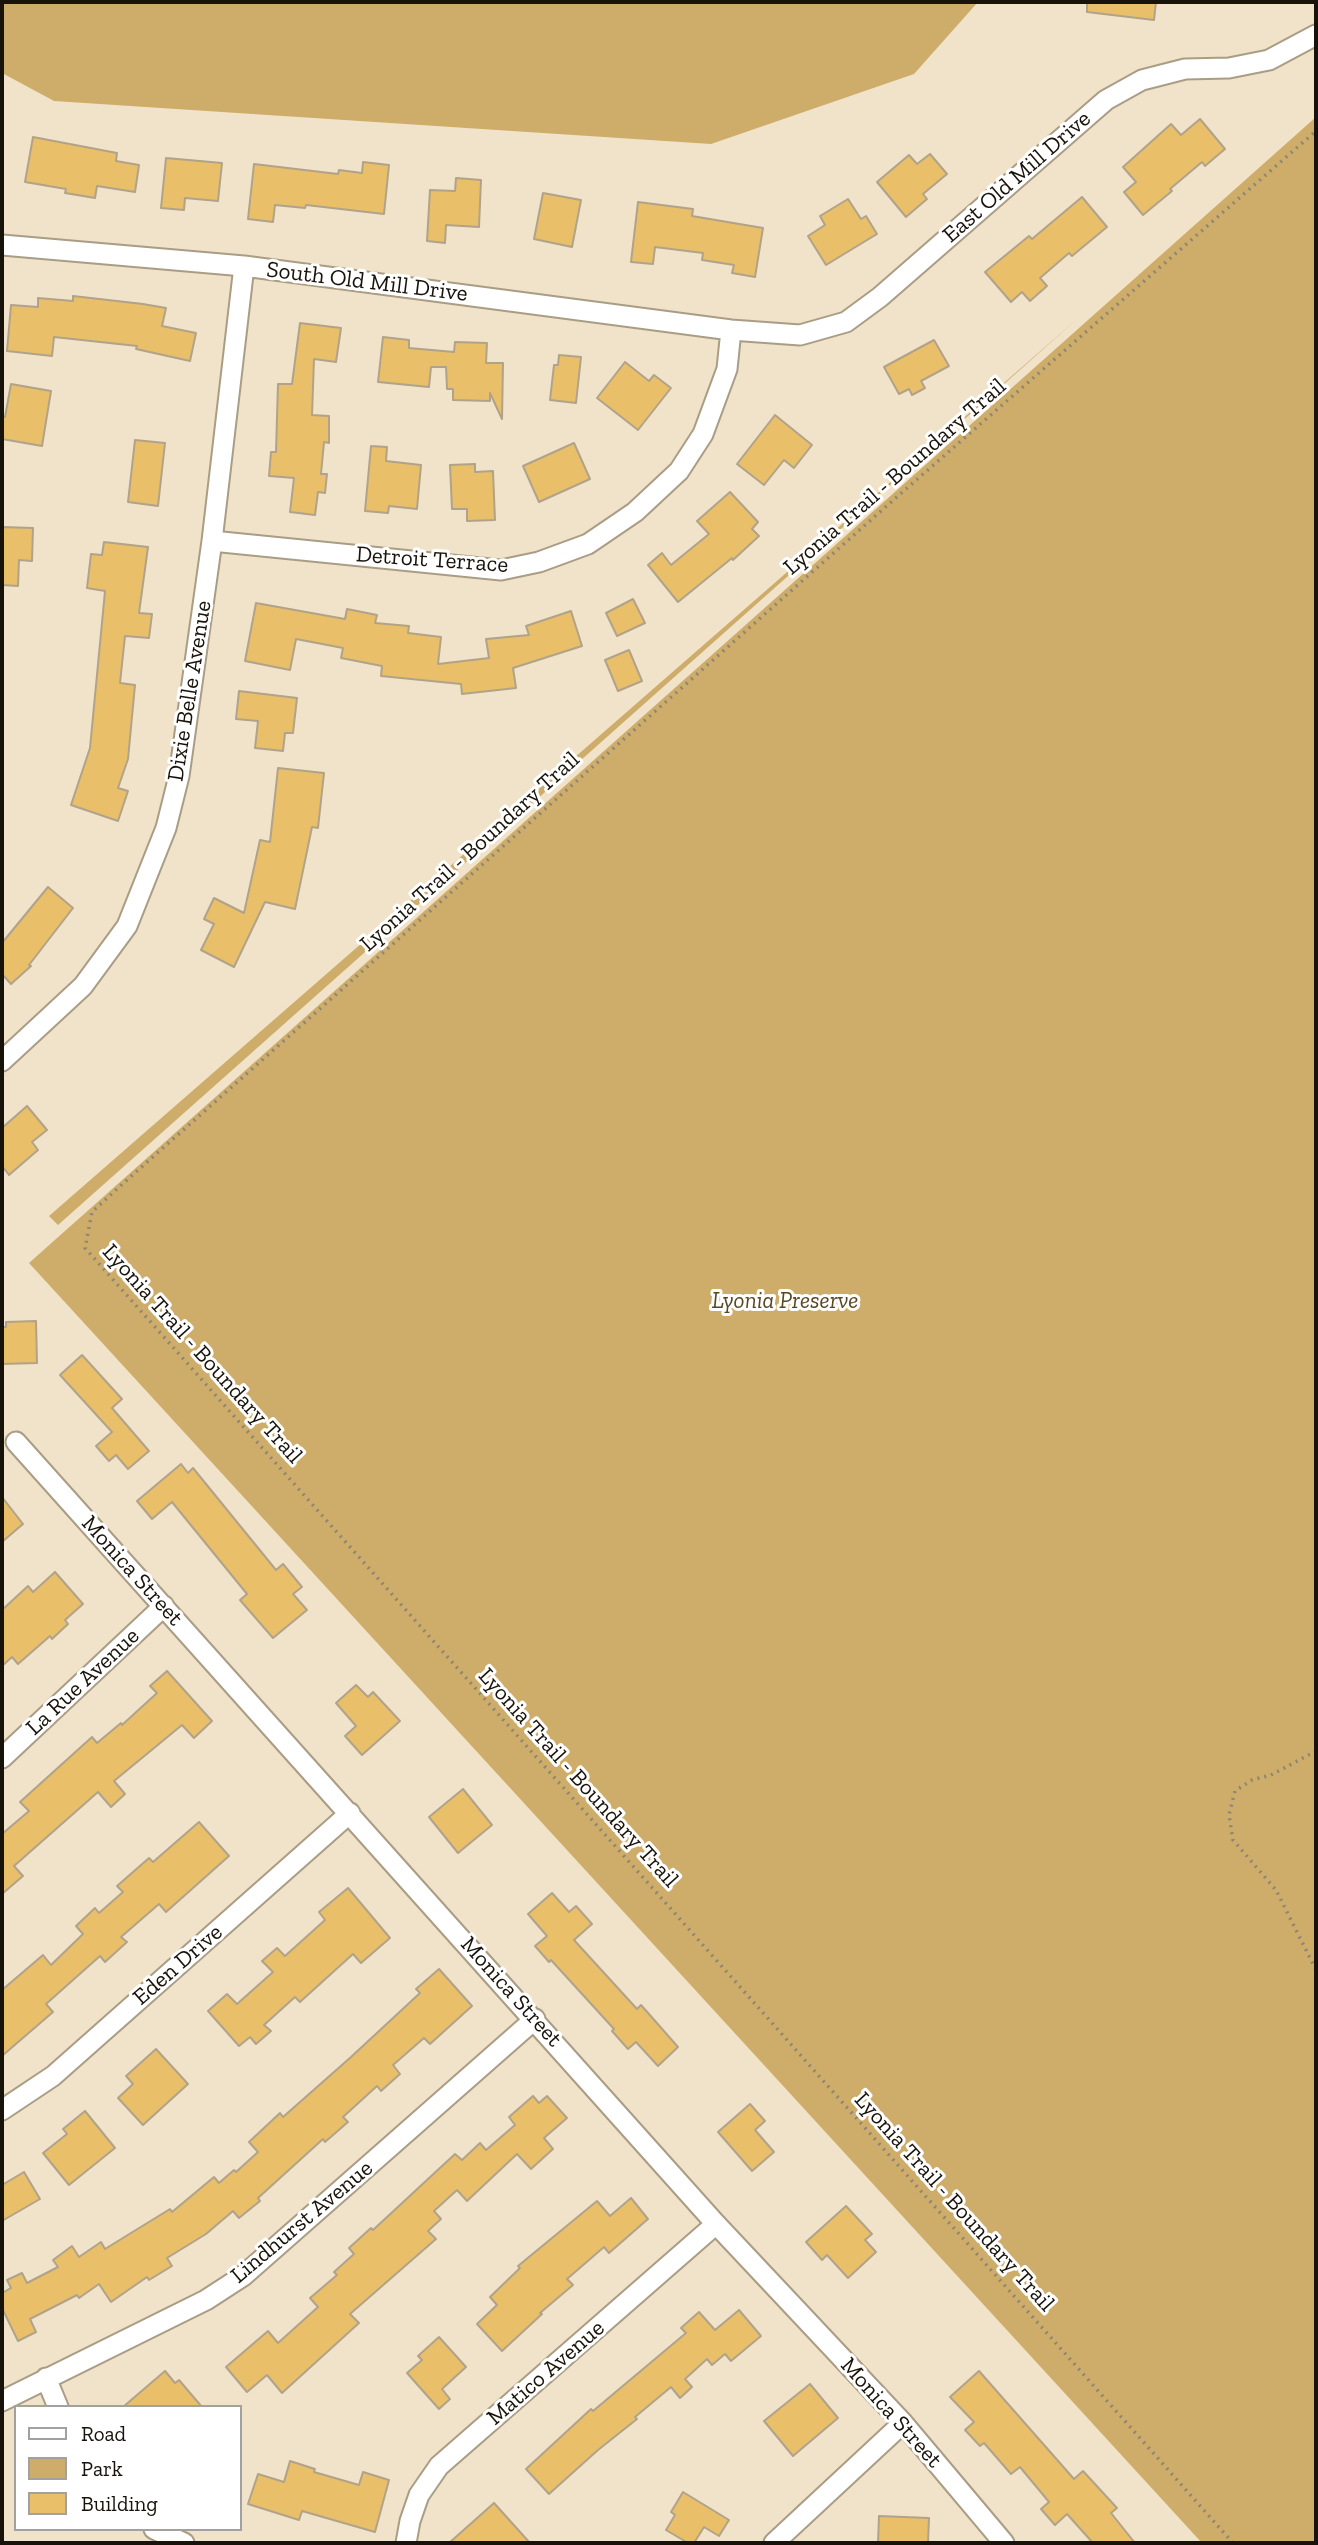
<!DOCTYPE html>
<html>
<head>
<meta charset="utf-8">
<style>
  body { margin:0 }
  #map { position:relative; width:1318px; height:2545px; overflow:hidden; background:#f1e3c9; font-family:"Zilla Slab",serif }
  canvas { display:block }
  .frame { position:absolute; inset:0; border:4px solid #18130a; pointer-events:none }
  .legend { position:absolute; left:14px; top:2405px; width:228px; height:126px; box-sizing:border-box; background:#fff; border:2px solid #a3a19d; margin:0; padding:9px 12px; list-style:none; font-size:21px; color:#18130a }
  .legend li { display:flex; align-items:center; gap:14px; height:35px }
  .legend b { width:35px; border:2px solid #a3a19d }
</style>
</head>
<body>
<div id="map">
<canvas width="1318" height="2545"></canvas>
<div class="frame"></div>
<ul class="legend">
<li><b style="height:9px;background:#fff"></b>Road</li>
<li><b style="height:19px;background:#cead6a"></b>Park</li>
<li><b style="height:19px;background:#e9bf69"></b>Building</li>
</ul>
</div>
<script>
const c = document.querySelector('canvas').getContext('2d');
c.lineJoin = 'round';
function fillPath(path, color) {
  c.fillStyle = color;
  c.fill(path, 'evenodd');
}
function shape(rows) {
  const path = new Path2D();
  for (const r of rows) {
    path.moveTo(r[0], r[1]);
    for (let i = 2; i < r.length; i += 2) path.lineTo(r[i], r[i + 1]);
  }
  return path;
}
function trace(path, color, width, dash) {
  c.strokeStyle = color;
  c.lineWidth = width;
  c.lineCap = dash ? 'butt' : 'round';
  c.setLineDash(dash || []);
  c.stroke(path);
}
function drawText(font, color, halo, rows, align = 'center') {
  c.font = font + ' "Zilla Slab",serif';
  c.lineWidth = 6;
  c.setLineDash([]);
  c.textBaseline = 'middle';
  c.strokeStyle = halo;
  c.fillStyle = color;
  for (const [text, x, y, turn = 0] of rows) {
    c.save();
    c.translate(x, y);
    c.rotate((+turn || 0) * Math.PI / 180);
    c.textAlign = isNaN(turn) ? turn : align;
    if (halo) c.strokeText(text, 0, 0);
    c.fillText(text, 0, 0);
    c.restore();
  }
}
const green = shape([
  [2,2,978,2,914,74,711,144,54,101,2,73],
  [1316,117,1316,2543,1202,2543,29,1263],
  [1076,320,58,1225,49,1216]
]);
const building = shape([
  [1087,2,1156,2,1154,20,1087,12,1087,2],
  [1200,119,1225,149,1205,166,1202,162,1170,189,1172,191,1143,215,1124,192,1136,182,1123,167,1171,124,1181,135,1200,119],
  [33,137,117,153,116,161,139,165,135,192,97,186,95,198,65,193,66,189,25,182,33,137],
  [930,154,947,174,923,194,927,199,906,217,877,182,909,155,917,164,930,154],
  [166,158,222,163,218,201,185,198,184,210,161,208,166,158],
  [363,162,389,165,384,214,306,205,305,208,275,205,273,222,248,219,254,164,338,174,339,170,362,173,363,162],
  [456,178,481,180,479,227,446,225,445,243,427,241,430,190,455,191,456,178],
  [543,193,581,200,572,247,534,239,543,193],
  [1082,197,1107,227,1072,256,1069,253,1040,278,1047,286,1030,301,1022,292,1011,302,985,272,1029,236,1032,239,1082,197],
  [848,199,861,219,866,216,877,234,826,265,808,236,825,225,820,216,848,199],
  [638,202,693,209,692,216,763,228,755,277,732,273,734,265,702,260,703,253,655,247,653,264,631,262,638,202],
  [73,296,143,304,166,308,162,326,196,333,190,361,136,349,137,346,54,337,52,356,7,351,11,305,38,307,38,298,73,301,73,296],
  [300,323,341,328,336,362,314,359,312,415,329,416,329,443,324,442,321,474,327,474,325,493,318,492,315,515,290,512,294,478,269,476,271,452,276,452,278,384,292,384,300,323],
  [383,337,409,340,409,348,454,352,455,342,487,343,486,363,503,363,502,419,490,393,490,401,453,400,453,389,447,389,446,367,431,367,429,387,378,382,383,337],
  [934,340,949,366,921,381,925,388,912,395,909,389,899,394,884,367,934,340],
  [559,355,581,357,576,403,550,400,554,365,558,365,559,355],
  [625,362,649,381,654,375,671,388,638,430,597,398,625,362],
  [11,384,51,391,42,446,2,439,2,416,5,417,11,384],
  [775,415,812,445,794,468,784,460,764,485,737,464,775,415],
  [135,440,165,443,158,506,128,502,135,440],
  [574,443,590,479,539,502,523,466,574,443],
  [371,446,387,447,386,461,421,465,417,509,389,506,388,513,365,511,371,446],
  [475,464,475,472,493,471,495,520,467,521,467,509,452,509,450,465,475,464],
  [730,492,758,522,752,529,759,536,733,560,732,558,678,602,648,565,662,553,671,565,709,534,697,521,730,492],
  [2,527,33,528,32,561,19,560,18,586,2,585,2,527],
  [104,542,148,547,139,613,152,614,149,638,125,636,120,683,135,685,128,759,118,788,128,791,118,821,71,805,90,748,105,591,87,588,91,554,102,555,104,542],
  [633,599,645,623,617,636,606,613,633,599],
  [256,603,345,619,347,609,377,615,375,623,409,626,408,633,441,637,438,664,489,658,486,639,529,635,526,626,571,611,582,646,513,668,516,688,462,694,461,684,381,676,382,666,341,658,343,648,296,639,290,670,245,661,256,603],
  [629,650,642,681,618,691,605,660,629,650],
  [239,691,297,698,293,733,285,733,283,751,255,748,258,721,236,719,239,691],
  [278,768,324,773,318,828,312,827,295,909,265,902,234,967,201,950,214,924,204,919,214,898,244,913,260,840,270,842,278,768],
  [48,887,73,908,29,965,31,966,11,984,2,974,2,943,48,887],
  [27,1106,47,1130,32,1142,38,1150,9,1175,2,1166,2,1128,27,1106],
  [36,1321,37,1363,2,1364,2,1327,6,1327,6,1322,36,1321],
  [82,1355,122,1399,112,1408,149,1451,128,1469,116,1455,109,1461,96,1446,112,1432,60,1375,82,1355],
  [181,1464,188,1473,193,1468,276,1570,283,1564,302,1587,293,1594,307,1610,273,1638,240,1600,247,1594,172,1502,152,1519,137,1501,181,1464],
  [2,1497,23,1524,2,1542,2,1497],
  [55,1572,83,1604,65,1620,68,1624,52,1639,50,1636,18,1664,12,1657,2,1666,2,1610,28,1586,33,1592,55,1572],
  [167,1671,212,1721,194,1738,182,1725,114,1781,125,1794,111,1807,98,1792,14,1866,23,1876,2,1894,2,1834,29,1811,20,1802,92,1737,97,1743,121,1723,122,1725,157,1693,150,1686,167,1671],
  [356,1685,368,1697,373,1692,400,1721,362,1755,345,1736,356,1726,336,1703,356,1685],
  [463,1789,492,1825,458,1853,429,1817,463,1789],
  [199,1822,229,1856,166,1912,159,1904,121,1937,127,1942,105,1962,100,1956,46,2004,53,2012,2,2056,2,1990,43,1955,51,1965,83,1934,76,1926,95,1908,99,1913,123,1892,117,1886,149,1858,153,1862,199,1822],
  [348,1888,390,1938,361,1963,353,1954,300,2002,295,1997,264,2025,271,2031,256,2044,250,2037,239,2046,208,2011,227,1994,237,2004,273,1972,262,1961,277,1948,285,1956,325,1920,319,1912,348,1888],
  [552,1893,569,1912,576,1906,592,1924,574,1940,637,2009,641,2005,678,2047,658,2066,636,2042,628,2049,612,2031,614,2029,551,1960,549,1962,535,1946,547,1936,528,1914,552,1893],
  [439,1969,472,2006,430,2044,424,2038,393,2065,400,2074,381,2091,377,2086,343,2117,348,2122,325,2142,323,2139,258,2198,260,2201,239,2218,233,2211,206,2234,167,2258,172,2266,149,2280,147,2277,111,2302,99,2284,79,2298,77,2295,30,2319,36,2332,18,2341,2,2308,2,2293,11,2288,7,2280,22,2273,27,2283,58,2267,53,2260,72,2246,79,2257,101,2242,105,2249,170,2209,172,2212,214,2177,219,2183,234,2170,236,2172,258,2152,249,2142,280,2113,283,2117,351,2057,420,1993,416,1989,439,1969],
  [156,2049,188,2084,143,2125,118,2098,133,2084,126,2076,156,2049],
  [533,2096,539,2103,547,2096,567,2118,544,2138,553,2149,531,2169,517,2154,467,2201,457,2190,434,2211,441,2219,428,2231,436,2239,350,2314,359,2323,282,2393,267,2375,247,2392,226,2367,268,2331,278,2343,318,2307,310,2298,337,2275,334,2272,354,2254,349,2248,371,2228,373,2230,455,2154,462,2160,480,2143,486,2150,515,2125,509,2117,533,2096],
  [750,2104,765,2121,755,2130,774,2152,752,2171,718,2132,750,2104],
  [85,2111,115,2148,69,2185,43,2153,67,2134,63,2129,85,2111],
  [24,2172,40,2199,2,2221,2,2185,24,2172],
  [631,2198,648,2219,609,2253,604,2247,567,2279,573,2285,540,2313,542,2314,502,2351,477,2324,497,2305,490,2297,520,2268,518,2266,597,2201,610,2216,631,2198],
  [846,2206,872,2234,865,2240,876,2252,848,2278,827,2255,822,2260,806,2242,846,2206],
  [739,2310,761,2336,731,2361,725,2354,712,2365,707,2359,685,2379,692,2387,680,2398,671,2387,635,2417,637,2419,598,2450,549,2494,526,2469,591,2409,593,2411,686,2333,681,2328,699,2312,715,2330,739,2310],
  [439,2337,466,2367,442,2389,450,2399,439,2409,407,2373,422,2360,418,2356,439,2337],
  [165,2371,175,2383,179,2380,202,2407,123,2407,165,2371],
  [979,2371,1074,2479,1083,2471,1117,2508,1111,2513,1135,2543,1093,2543,1067,2514,1055,2525,1041,2509,1049,2502,1020,2467,1011,2474,984,2443,980,2446,965,2430,974,2422,950,2397,979,2371],
  [810,2384,838,2418,793,2456,764,2421,810,2384],
  [290,2461,315,2469,314,2472,359,2485,363,2472,389,2480,375,2532,302,2511,299,2520,248,2504,258,2474,284,2482,290,2461],
  [683,2492,729,2520,719,2536,704,2527,694,2543,688,2543,666,2530,675,2515,671,2512,683,2492],
  [494,2503,530,2543,449,2543,494,2503],
  [879,2516,929,2518,928,2543,878,2543,879,2516]
]);
const path = shape([
  [1316,1751,1271,1775,1252,1780,1235,1791,1229,1815,1233,1840,1276,1890,1316,1970],
  [1233,2543,85,1248,92,1212,128,1179,890,503,1316,131]
]);
const minor = shape([
  [2,245,244,266,731,330,800,335,846,322,880,297,1106,100,1142,80,1185,69,1229,68,1269,60,1316,35],
  [212,541,501,570,539,562,588,544,635,512,679,471,703,434,727,369,731,330],
  [2,1061,83,986,127,926,166,828,179,776,212,541,244,266],
  [16,1442,716,2224,903,2423,1004,2543],
  [2,1758,164,1606],
  [2,2110,53,2076,350,1813],
  [46,2378,58,2407],
  [2,2401,206,2300,243,2276,535,2019],
  [154,2529,184,2543],
  [406,2543,410,2521,419,2495,439,2466,716,2224],
  [774,2543,903,2423]
]);
const streetNames = [
  ["East Old Mill Drive",1017,177,-41],
  ["South Old Mill Drive",367,282,7],
  ["Lyonia Trail - Boundary Trail",895,477,-41],
  ["Detroit Terrace",432,560,4],
  ["Dixie Belle Avenue",190,691,-81],
  ["Lyonia Trail - Boundary Trail",470,852,-42],
  ["Lyonia Trail - Boundary Trail",202,1354,48],
  ["Monica Street",132,1571,48],
  ["La Rue Avenue",83,1682,-43],
  ["Lyonia Trail - Boundary Trail",578,1778,48],
  ["Eden Drive",178,1965,-41],
  ["Monica Street",511,1992,48],
  ["Lyonia Trail - Boundary Trail",954,2202,48],
  ["Lindhurst Avenue",302,2222,-40],
  ["Matico Avenue",546,2373,-41],
  ["Monica Street",891,2413,48]
];
const parkNames = [
  ["Lyonia Preserve",785,1301]
];
fillPath(green, '#cead6a');
fillPath(building, '#e9bf69');
trace(building, '#b0a38a', 2);
trace(minor, '#aa9d85', 23);
trace(path, '#8f8573', 3.5, [2, 5]);
trace(minor, '#fff', 19);
drawText('23px', '#18130a', '#fff', streetNames);
drawText('italic 23px', '#594722', '#fff', parkNames);
</script>
</body>
</html>
